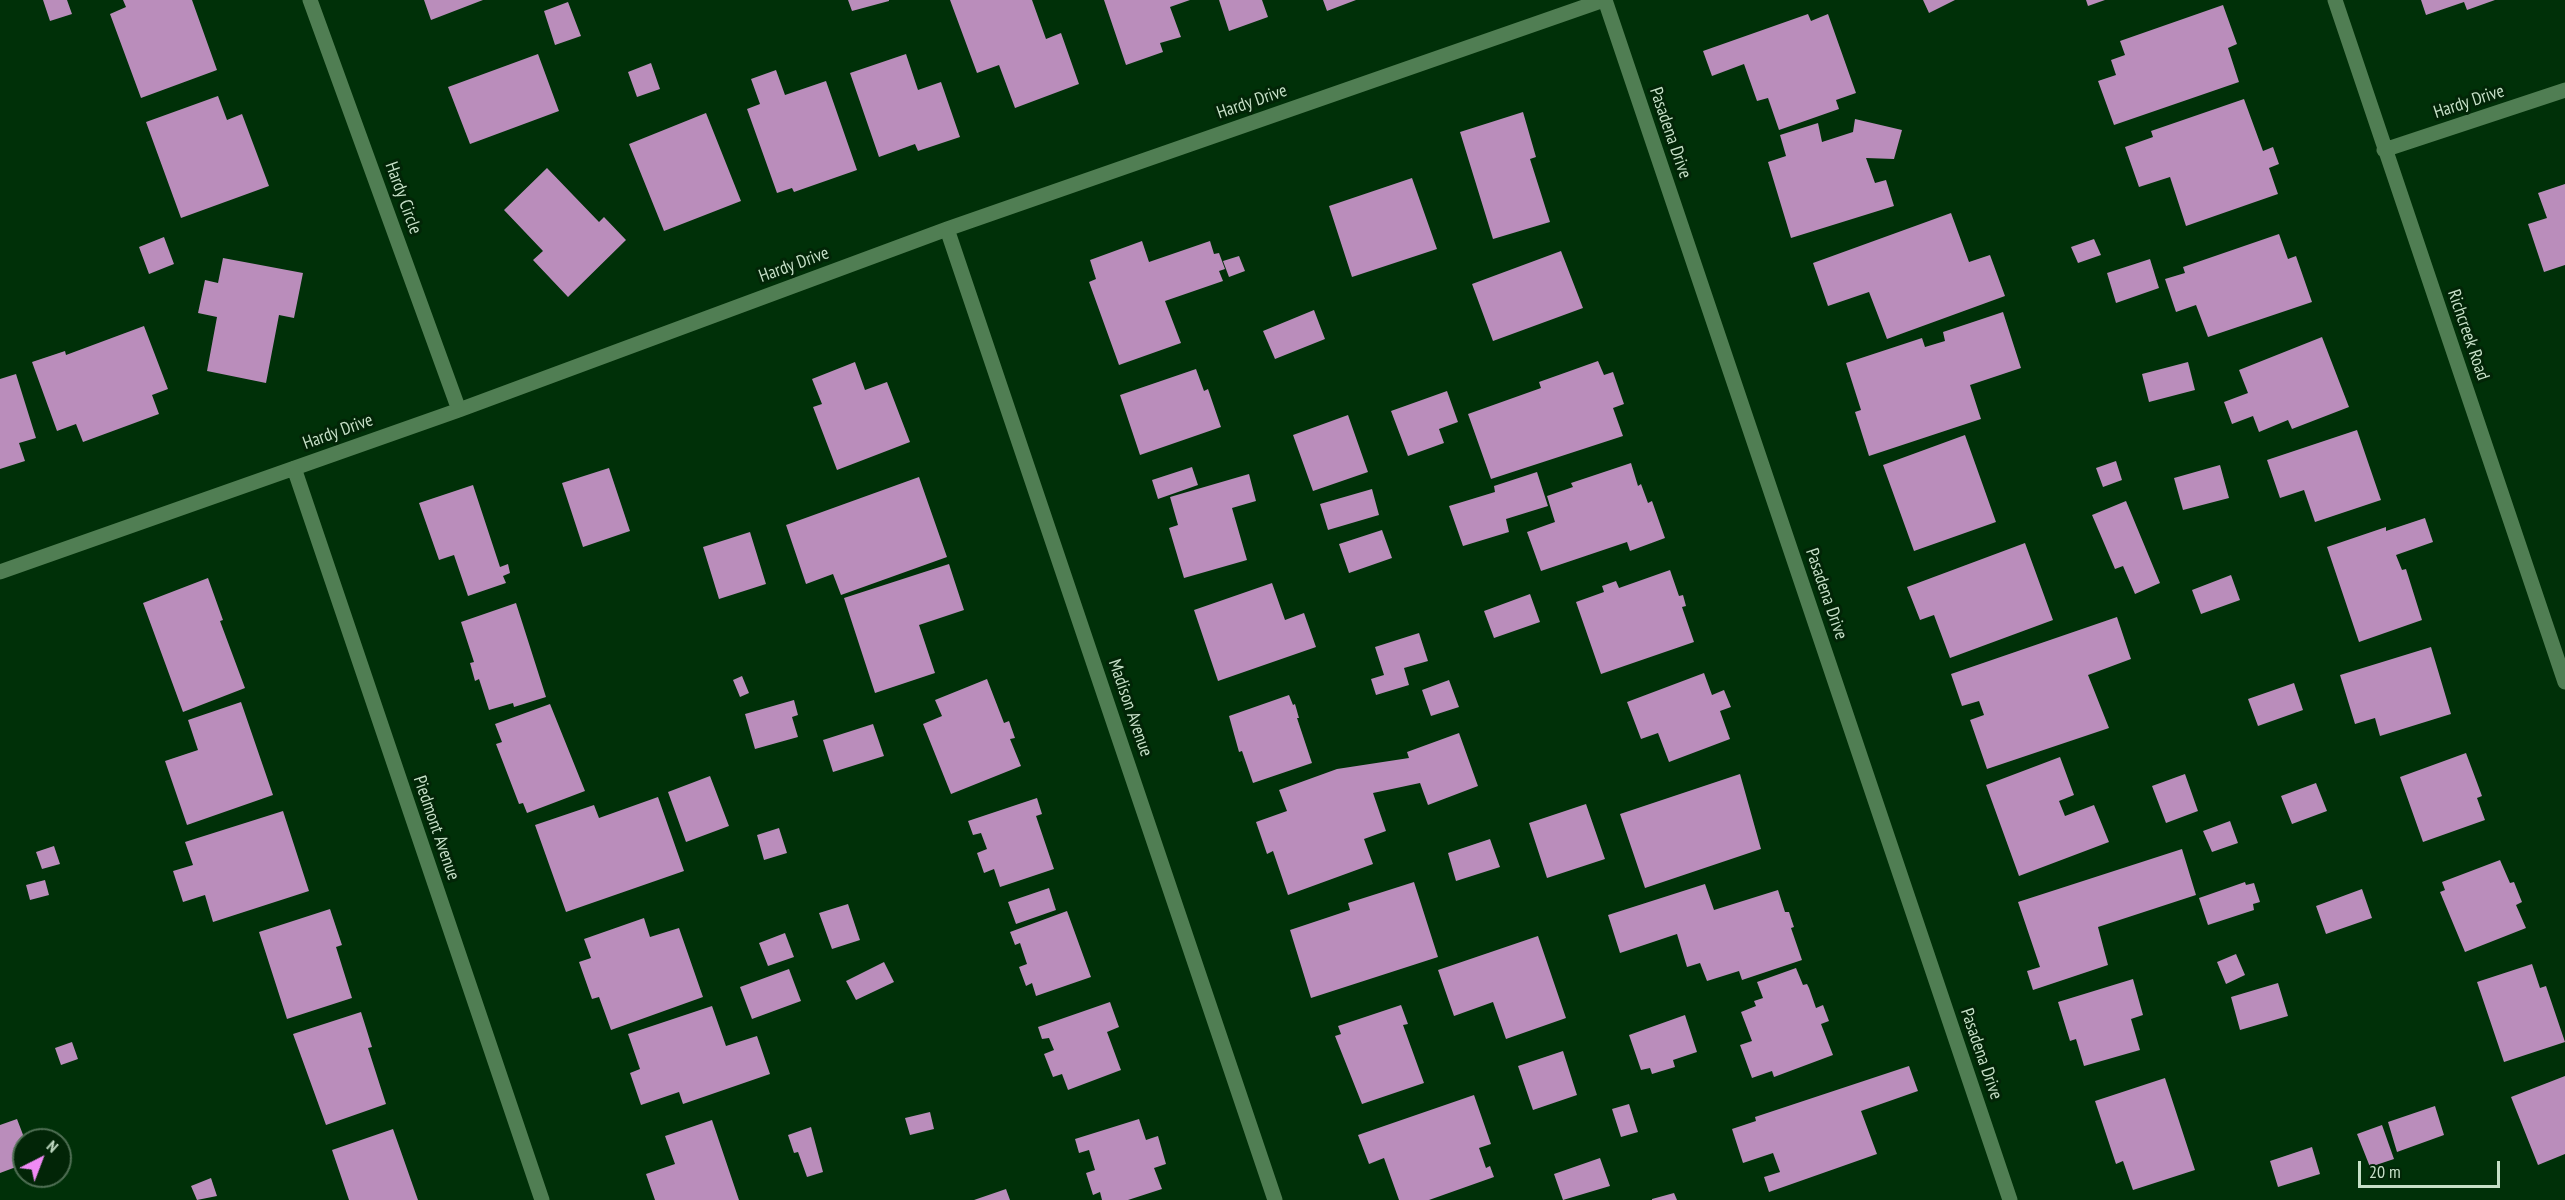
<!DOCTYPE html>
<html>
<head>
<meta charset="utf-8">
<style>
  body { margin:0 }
  #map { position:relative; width:2565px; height:1200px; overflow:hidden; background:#003008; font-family:"PT Sans Narrow",sans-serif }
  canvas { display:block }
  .north { position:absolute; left:12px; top:1128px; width:60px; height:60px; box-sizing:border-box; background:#022507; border:2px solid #506f54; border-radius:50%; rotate:42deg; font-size:16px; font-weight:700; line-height:24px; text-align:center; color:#c6dfc7 }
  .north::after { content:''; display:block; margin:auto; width:21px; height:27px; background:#f08bf5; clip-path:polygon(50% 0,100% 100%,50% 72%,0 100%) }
  .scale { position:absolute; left:2358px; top:1161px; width:142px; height:27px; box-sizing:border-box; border:3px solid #c6dfc7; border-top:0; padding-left:8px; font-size:18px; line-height:21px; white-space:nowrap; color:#c6dfc7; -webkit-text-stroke:4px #022507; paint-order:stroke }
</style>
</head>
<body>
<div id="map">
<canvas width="2565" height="1200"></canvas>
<div class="north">N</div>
<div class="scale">20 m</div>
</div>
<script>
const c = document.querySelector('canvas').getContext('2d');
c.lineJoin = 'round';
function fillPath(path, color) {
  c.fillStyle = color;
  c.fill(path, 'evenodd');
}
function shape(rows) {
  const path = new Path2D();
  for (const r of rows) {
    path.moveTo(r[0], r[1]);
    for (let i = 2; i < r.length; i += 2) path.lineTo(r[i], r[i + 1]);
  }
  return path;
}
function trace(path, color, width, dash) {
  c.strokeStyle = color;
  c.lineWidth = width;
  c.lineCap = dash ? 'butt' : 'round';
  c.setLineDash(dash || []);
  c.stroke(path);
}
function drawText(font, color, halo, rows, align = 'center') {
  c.font = font + ' "PT Sans Narrow",sans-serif';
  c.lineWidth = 6;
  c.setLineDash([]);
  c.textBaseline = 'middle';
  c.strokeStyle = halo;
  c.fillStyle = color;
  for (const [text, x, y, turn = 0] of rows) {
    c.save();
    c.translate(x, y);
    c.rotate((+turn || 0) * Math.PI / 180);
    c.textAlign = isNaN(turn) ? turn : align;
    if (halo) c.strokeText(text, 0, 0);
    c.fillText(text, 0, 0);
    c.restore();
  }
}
const building = shape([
  [43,0,67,0,72,14,50,21],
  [123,0,192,0,217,70,141,98,110,14,126,7],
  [424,0,483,0,431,20],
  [848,0,889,0,889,1,852,11],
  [950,0,1032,0,1046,39,1061,33,1079,84,1015,108,999,65,977,73],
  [1104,0,1190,0,1170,7,1181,37,1160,43,1163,52,1126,65],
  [1219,0,1262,0,1268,17,1229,31],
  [1323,0,1356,0,1327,11],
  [1923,0,1955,0,1929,13],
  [2086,0,2105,0,2088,6],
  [2421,0,2495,0,2467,10,2464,2,2426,15],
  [568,2,581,36,555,45,544,11],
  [2223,5,2237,44,2228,48,2239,82,2114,125,2098,81,2116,75,2111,60,2125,55,2120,41],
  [1808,14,1811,21,1828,14,1856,93,1836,100,1839,109,1779,130,1768,98,1757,101,1744,64,1712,76,1703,51],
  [538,54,559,111,470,144,448,87],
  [906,54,918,90,941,82,960,137,918,151,915,144,879,157,850,73],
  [651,63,660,89,637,97,628,72],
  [776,70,785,95,826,81,857,170,794,192,792,188,777,193,747,109,760,104,751,79],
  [218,96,227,120,242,114,269,186,181,218,146,122],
  [2244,99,2263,151,2273,147,2279,164,2269,168,2278,194,2186,226,2170,177,2139,187,2125,147,2153,137,2151,131],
  [1523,112,1536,157,1530,159,1550,222,1493,239,1460,132],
  [706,113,741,201,664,231,629,144],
  [1855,119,1902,130,1894,159,1866,158,1875,183,1886,180,1894,206,1791,238,1768,162,1786,156,1780,135,1818,123,1822,142,1853,132],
  [547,168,599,222,604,217,626,240,568,297,533,260,543,251,504,210],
  [1412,178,1437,249,1352,277,1329,206],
  [2565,184,2565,265,2544,272,2528,224,2547,218,2538,193],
  [1951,213,1969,262,1990,255,2005,296,1887,339,1869,292,1828,306,1813,263],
  [2279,234,2288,259,2296,256,2312,302,2208,337,2196,305,2176,312,2165,279,2185,273,2183,267],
  [164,237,174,264,149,274,139,247],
  [2094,239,2101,255,2078,263,2071,247],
  [1142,241,1149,262,1210,241,1214,254,1219,253,1225,269,1219,271,1223,281,1165,301,1181,343,1119,365,1089,282,1096,279,1090,260],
  [1561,251,1583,308,1493,341,1472,284],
  [1239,256,1245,271,1229,277,1223,261],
  [223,258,303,273,294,318,279,315,266,383,207,371,217,317,198,313,205,280,218,283],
  [2150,259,2159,288,2116,303,2107,273],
  [1314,310,1325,339,1275,359,1263,331],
  [2003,312,2021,368,1970,385,1981,419,1869,456,1855,412,1861,410,1846,363,1922,338,1925,347,1945,341,1943,332],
  [144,326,168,389,152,395,159,414,83,442,76,424,57,431,32,362,65,351,66,355],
  [2322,337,2349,407,2292,429,2288,420,2259,432,2253,416,2232,424,2224,402,2248,393,2239,370],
  [1598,361,1604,375,1613,372,1624,404,1613,408,1623,436,1491,479,1468,414,1541,388,1539,382],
  [855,362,865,390,887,382,910,442,837,470,813,407,822,404,812,379],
  [2188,362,2195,390,2149,402,2142,374],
  [1196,369,1204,391,1208,389,1221,427,1140,455,1120,395],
  [16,374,36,438,19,443,25,461,0,469,0,379],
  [1447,391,1458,422,1439,429,1444,443,1408,456,1391,411],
  [1348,415,1368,472,1313,491,1293,435],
  [2357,430,2381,500,2315,522,2304,490,2280,498,2267,460],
  [1965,435,1996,522,1914,551,1883,465],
  [2116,461,2122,480,2103,487,2096,468],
  [1631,463,1638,486,1641,484,1648,503,1652,501,1665,538,1630,551,1627,542,1541,571,1527,532,1555,522,1547,496,1573,487,1571,483],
  [2220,465,2229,498,2183,510,2174,478],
  [1192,467,1198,485,1158,499,1152,480],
  [609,468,630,531,583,547,562,483],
  [1537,472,1548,506,1506,519,1509,532,1463,546,1449,506,1495,492,1494,486],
  [1249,474,1256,501,1232,508,1247,560,1184,578,1169,528,1178,525,1170,497],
  [919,477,947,557,841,595,833,574,806,584,786,525],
  [473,485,500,567,508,564,510,573,503,576,506,583,468,596,454,555,439,560,419,503],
  [1372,489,1379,515,1328,530,1320,504],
  [2126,501,2160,583,2135,594,2123,566,2115,569,2092,515],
  [2425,518,2433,542,2396,555,2402,570,2406,569,2422,620,2359,642,2327,547,2386,527,2386,531],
  [1382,530,1392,558,1349,573,1339,544],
  [750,532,766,584,719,599,703,547],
  [2025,543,2053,620,1950,658,1934,615,1920,620,1907,587],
  [949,564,964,610,919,625,935,673,875,693,844,598],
  [1670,570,1679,596,1683,595,1686,606,1682,607,1694,642,1601,674,1576,602,1604,592,1602,586,1616,581,1619,588],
  [2231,575,2240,600,2201,614,2192,590],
  [208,578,223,620,220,621,245,688,183,712,143,603],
  [1272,583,1285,620,1304,613,1316,647,1218,681,1194,610],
  [1530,594,1540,622,1494,638,1484,611],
  [516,603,546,697,514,707,513,703,489,710,479,679,475,681,470,663,474,662,461,622],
  [2117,617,2131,659,2088,675,2109,728,1987,769,1970,720,1984,715,1979,701,1962,706,1951,674],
  [1419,633,1428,661,1404,668,1409,685,1376,695,1371,679,1384,675,1375,647],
  [2431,647,2451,714,2380,736,2375,718,2355,724,2340,675],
  [1704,673,1712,695,1724,690,1731,707,1720,711,1730,739,1669,762,1658,733,1641,739,1627,702],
  [742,676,749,693,740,697,733,680],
  [987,679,1004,723,1009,721,1015,738,1010,739,1021,766,951,794,923,724,942,716,935,700],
  [1449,680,1459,707,1431,716,1422,690],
  [2294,683,2303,710,2258,726,2248,699],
  [1289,695,1293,705,1295,704,1299,718,1297,718,1312,763,1253,783,1242,751,1239,752,1229,716],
  [794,700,798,715,792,717,798,737,755,749,745,714],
  [241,702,273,795,187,825,165,761,198,750,188,720],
  [550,704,585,791,527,813,523,803,519,804,496,744,502,742,495,724],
  [873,724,884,756,833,772,823,740],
  [1459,733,1478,786,1428,805,1420,783,1373,793,1386,831,1364,839,1373,864,1288,895,1273,851,1267,854,1256,822,1287,811,1279,790,1337,769,1409,758,1407,752],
  [2466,753,2482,796,2477,798,2485,820,2423,842,2400,777],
  [2060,757,2074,795,2059,801,2065,816,2094,805,2109,842,2019,876,1986,785],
  [1740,774,1761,849,1645,888,1620,814],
  [2185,774,2198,811,2166,823,2152,786],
  [710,776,729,826,686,842,668,792],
  [2316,783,2327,811,2292,824,2281,796],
  [658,797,684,871,566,912,535,825,594,805,599,818],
  [1037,798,1042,814,1036,816,1054,869,1000,887,994,869,984,873,977,853,987,849,981,833,973,835,968,821],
  [1586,804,1605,859,1547,878,1529,823],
  [283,811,309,891,213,922,205,895,183,902,173,871,193,865,185,842],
  [2230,821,2238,843,2212,852,2203,831],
  [779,828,787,853,764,860,757,835],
  [1490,839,1500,867,1456,881,1448,853],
  [54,846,60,864,42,869,36,852],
  [2182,849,2196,895,2098,927,2108,965,2033,990,2027,971,2040,967,2018,902],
  [2500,860,2510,883,2514,882,2522,902,2516,905,2526,928,2465,952,2440,892,2445,890,2442,882],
  [45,880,49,895,30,900,26,885],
  [1414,882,1438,957,1311,998,1290,930,1350,910,1348,903],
  [2245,882,2246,885,2254,883,2260,902,2253,904,2254,910,2208,925,2199,898],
  [1705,884,1714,910,1778,890,1785,912,1789,912,1794,927,1791,928,1802,960,1742,980,1739,971,1707,981,1700,963,1687,967,1677,934,1620,953,1608,915],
  [1049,888,1056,910,1016,924,1008,902],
  [2362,889,2372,918,2326,934,2316,906],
  [848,904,860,940,832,949,819,913],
  [330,909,342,945,336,947,352,998,287,1019,259,932],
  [1067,911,1091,977,1036,996,1032,983,1026,986,1019,967,1027,964,1020,943,1015,945,1010,932],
  [644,918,650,937,679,928,703,997,611,1030,599,997,592,999,579,962,591,958,584,939],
  [785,933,794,957,768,966,759,943],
  [1538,936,1566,1018,1506,1039,1493,1002,1454,1016,1438,970],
  [2236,954,2245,975,2226,984,2217,962],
  [884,962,894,982,856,1000,846,981],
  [2532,964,2540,988,2546,986,2565,1042,2504,1062,2477,982],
  [1796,968,1803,985,1807,984,1809,988,1816,1008,1823,1005,1829,1021,1821,1024,1833,1055,1774,1077,1772,1071,1752,1078,1740,1045,1752,1041,1741,1012,1756,1006,1754,1001,1763,998,1757,982],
  [789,969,801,1001,752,1019,740,987],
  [2133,979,2143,1015,2131,1019,2140,1050,2084,1066,2076,1039,2070,1041,2058,1002],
  [2278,983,2288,1016,2240,1030,2231,997],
  [1110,1002,1119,1027,1107,1032,1121,1070,1068,1090,1062,1074,1053,1077,1044,1054,1054,1050,1049,1038,1042,1039,1038,1027],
  [1401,1005,1408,1024,1403,1025,1424,1083,1362,1104,1335,1036,1341,1034,1338,1026],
  [712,1006,726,1046,757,1036,770,1074,683,1104,679,1092,641,1105,630,1073,640,1069,628,1034],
  [361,1012,372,1047,368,1048,386,1104,326,1125,293,1034],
  [1685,1015,1697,1052,1673,1060,1675,1067,1652,1074,1650,1068,1641,1070,1629,1035],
  [72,1042,78,1059,61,1065,55,1048],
  [1563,1051,1577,1095,1533,1110,1518,1066],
  [1909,1066,1918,1091,1861,1111,1877,1154,1769,1192,1764,1177,1780,1172,1773,1153,1743,1163,1732,1129,1756,1121,1755,1117],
  [2565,1076,2565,1154,2538,1165,2511,1097],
  [2165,1078,2195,1170,2133,1190,2123,1161,2116,1164,2095,1101],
  [1474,1095,1491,1144,1479,1148,1486,1168,1490,1166,1494,1177,1429,1200,1399,1200,1384,1158,1369,1164,1358,1135],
  [1629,1104,1638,1132,1621,1137,1612,1109],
  [2435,1106,2444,1135,2397,1152,2388,1122],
  [930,1112,934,1129,910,1135,905,1118],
  [17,1119,25,1140,24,1164,0,1173,0,1125],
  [1139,1119,1146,1140,1158,1136,1166,1164,1154,1168,1162,1189,1128,1200,1102,1200,1100,1192,1093,1195,1086,1173,1095,1170,1089,1150,1079,1153,1075,1139],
  [712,1120,739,1200,655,1200,646,1174,675,1164,665,1136],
  [2382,1125,2394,1159,2370,1167,2357,1134],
  [811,1127,823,1172,807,1177,798,1152,794,1153,788,1135],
  [393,1129,418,1200,349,1200,332,1150],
  [2312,1147,2320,1174,2278,1187,2270,1161],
  [1600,1158,1610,1186,1563,1200,1554,1174],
  [211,1178,217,1196,197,1200,191,1186],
  [1006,1189,1010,1200,974,1200],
  [1674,1193,1677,1200,1652,1200,1652,1199]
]);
const minor = shape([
  [310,0,459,410],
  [1605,0,2010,1200],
  [2335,0,2565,682],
  [2384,150,2565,90],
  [947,229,1275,1200],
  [294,468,542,1200],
  [0,572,459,410,947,229,1604,0]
]);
const streetNames = [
  ["Hardy Drive",1252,102,-19],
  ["Hardy Drive",2469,102,-18],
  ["Pasadena Drive",1670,133,71],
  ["Hardy Circle",403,198,70],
  ["Hardy Drive",794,265,-20],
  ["Richcreek Road",2468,335,71],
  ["Hardy Drive",338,432,-20],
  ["Pasadena Drive",1826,594,71],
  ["Madison Avenue",1130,708,71],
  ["Piedmont Avenue",436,828,71],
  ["Pasadena Drive",1981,1054,71]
];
fillPath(building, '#ba8dbb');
trace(minor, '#507e53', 15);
drawText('18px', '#c6dfc7', '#022507', streetNames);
</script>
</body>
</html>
